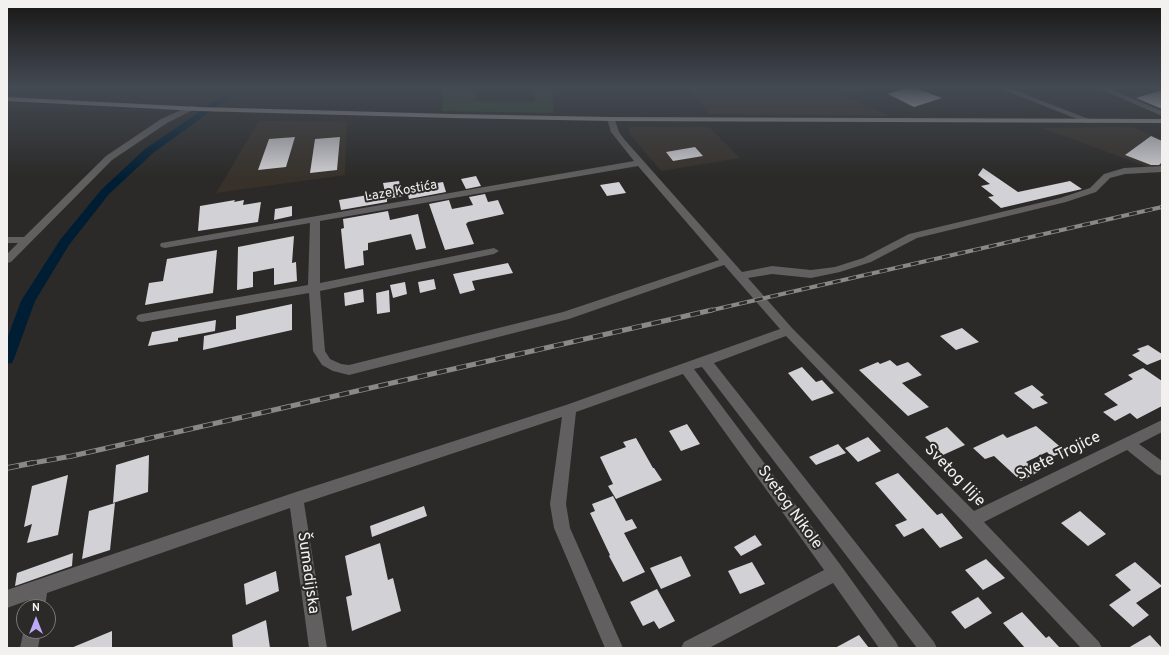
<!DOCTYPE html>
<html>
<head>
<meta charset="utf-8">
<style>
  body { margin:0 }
  #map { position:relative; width:1169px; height:655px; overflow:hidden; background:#2b2a28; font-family:Overpass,sans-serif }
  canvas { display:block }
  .frame { position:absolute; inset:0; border:8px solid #f3f1f0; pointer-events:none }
  .north { position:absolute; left:16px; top:599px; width:40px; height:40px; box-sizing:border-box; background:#2b2a28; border:1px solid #7b7a78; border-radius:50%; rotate:0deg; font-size:11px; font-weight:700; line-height:16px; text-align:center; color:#f3f1f0 }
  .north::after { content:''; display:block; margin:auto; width:14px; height:18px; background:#bbaaf6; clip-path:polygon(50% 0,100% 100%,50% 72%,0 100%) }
</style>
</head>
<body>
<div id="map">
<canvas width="1169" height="655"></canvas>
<div class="frame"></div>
<div class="north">N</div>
</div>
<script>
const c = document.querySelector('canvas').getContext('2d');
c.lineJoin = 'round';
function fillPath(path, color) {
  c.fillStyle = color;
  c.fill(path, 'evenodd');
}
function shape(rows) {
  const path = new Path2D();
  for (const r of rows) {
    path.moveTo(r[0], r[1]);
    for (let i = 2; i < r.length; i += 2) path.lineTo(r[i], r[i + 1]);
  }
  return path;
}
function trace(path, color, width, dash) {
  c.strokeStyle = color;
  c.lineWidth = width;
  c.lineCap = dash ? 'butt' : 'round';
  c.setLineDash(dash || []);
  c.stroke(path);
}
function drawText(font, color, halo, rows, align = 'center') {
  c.font = font + ' Overpass,sans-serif';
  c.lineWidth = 4;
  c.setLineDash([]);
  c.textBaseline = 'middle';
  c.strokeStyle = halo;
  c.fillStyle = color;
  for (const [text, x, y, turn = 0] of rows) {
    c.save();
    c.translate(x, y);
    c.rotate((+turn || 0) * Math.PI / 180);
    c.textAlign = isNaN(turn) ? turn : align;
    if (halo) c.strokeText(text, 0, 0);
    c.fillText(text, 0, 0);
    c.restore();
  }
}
const built = shape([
  [688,88,871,88,844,95,889,116,710,114],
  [259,121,347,122,345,175,216,193],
  [629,127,709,127,740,158,661,171,630,134],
  [1131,127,1162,139,1162,166,1148,167,1042,128]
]);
const green = shape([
  [443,88,473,88,477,101,535,102,535,88,550,88,553,92,554,113,442,111]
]);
const canal = shape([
  [234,88,243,88,153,153,109,194,69,245,35,301,14,359,12,363,7,364,7,339,21,301,60,240,101,190,145,149,234,88]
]);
const building = shape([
  [906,88,915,88,942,98,914,107,888,94],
  [1162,90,1162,109,1136,98],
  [1151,136,1162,141,1162,162,1159,165,1151,165,1125,155],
  [295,137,286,167,258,170,269,139],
  [340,137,337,170,310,173,315,139],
  [695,147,703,156,673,161,666,152],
  [983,168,1018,192,1070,181,1082,189,1001,208,988,197,994,196,981,186,990,184,978,175],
  [476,176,481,186,466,189,461,179],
  [399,181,403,196,387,199,387,202,341,210,339,200,385,192,383,183],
  [443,182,446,192,409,199,406,188],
  [619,182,626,193,607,196,600,185],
  [485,194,488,202,498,200,504,214,468,222,466,224,474,244,445,250,429,204,449,200,452,209,473,205,469,197],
  [235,200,234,202,244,200,243,205,261,202,258,222,198,231,200,206],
  [292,206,292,216,274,220,275,209],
  [388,211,390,220,418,214,426,248,416,250,411,234,368,243,368,250,363,251,364,265,345,269,341,229,344,228,343,219],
  [294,236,292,263,296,262,297,281,274,285,274,268,253,272,253,287,237,290,238,247],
  [217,250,213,293,145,305,149,283,163,281,167,259],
  [508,263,513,273,472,281,475,290,460,294,453,274],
  [434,279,436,289,420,293,418,282],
  [405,282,407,294,393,298,390,285],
  [363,289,364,302,345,306,344,293],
  [389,290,390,312,377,314,376,293],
  [292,304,292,330,203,350,204,336,236,329,236,316],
  [216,320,215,331,178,338,178,341,148,346,152,332],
  [962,328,979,342,956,350,940,336],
  [1148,345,1162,354,1162,359,1147,365,1132,355,1140,351,1137,349],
  [890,360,897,366,908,362,922,375,902,383,929,407,908,416,859,370,878,362,880,364],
  [802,367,816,382,822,380,834,393,812,401,788,373],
  [1143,368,1162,381,1162,406,1137,419,1130,413,1115,421,1103,412,1118,405,1104,394,1133,379,1128,375],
  [1032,385,1044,395,1040,397,1048,403,1033,409,1014,393],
  [687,424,700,444,681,451,669,431],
  [1036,426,1065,451,1052,457,1047,452,1026,462,1038,472,1021,481,994,456,985,459,973,448,1003,434,1007,438],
  [947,427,965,445,943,455,925,437],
  [868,437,881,451,858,462,845,448],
  [636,438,653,468,654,468,662,480,616,499,608,486,613,484,600,457,626,447,623,442],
  [838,444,846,453,816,465,809,457],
  [149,455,148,492,113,503,116,465],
  [898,473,937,515,942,513,963,538,940,548,923,528,904,537,895,525,907,520,875,483],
  [68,475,58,535,27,543,32,524,24,527,32,486],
  [613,496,626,521,632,519,637,528,624,533,645,572,623,582,609,556,610,555,590,513,595,511,592,504],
  [115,503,110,550,82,559,89,511],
  [424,506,427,516,372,537,370,526],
  [1080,511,1106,534,1088,546,1061,523],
  [755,535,762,545,741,556,734,547],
  [380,543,388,580,393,578,401,611,352,631,346,597,352,595,345,556],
  [73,553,72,566,15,586,17,573],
  [681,556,691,576,661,589,650,568],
  [986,559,1005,578,983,590,965,570],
  [752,562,765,584,740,594,728,571],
  [1135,562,1162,586,1136,603,1149,615,1133,627,1109,605,1131,590,1115,575],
  [276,571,279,591,246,605,244,584],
  [657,589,675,621,659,629,654,621,643,626,630,602],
  [978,597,992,613,965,629,951,612],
  [1022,612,1046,638,1049,636,1060,648,1025,648,1003,623],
  [266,620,270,648,233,648,232,635],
  [112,631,112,648,71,648],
  [859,635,869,648,835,648],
  [1150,635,1162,648,1128,648]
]);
const minor = shape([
  [999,88,1009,88,1094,121,1090,123,1087,123,999,88],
  [1098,88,1108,88,1162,111,1162,116,1098,88],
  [190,106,193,106,197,108,167,123,112,160,11,262,7,263,7,254,18,243,7,243,7,237,24,237,106,156,161,119,190,106],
  [608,117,614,117,619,132,624,139,742,272,772,266,811,270,835,267,863,258,909,234,1060,198,1090,188,1104,174,1124,168,1162,166,1162,172,1125,174,1110,178,1096,192,1066,202,917,238,871,262,840,272,811,278,772,274,748,278,792,328,974,511,1162,420,1162,432,1139,444,1162,461,1162,476,1157,474,1127,450,984,522,1099,642,1102,648,1081,648,966,525,786,336,714,363,934,642,937,648,917,648,702,367,694,369,842,567,896,642,899,648,879,648,833,583,709,648,681,648,684,642,824,570,683,374,576,412,566,504,570,528,623,648,605,648,554,528,550,504,562,417,304,503,327,648,309,648,290,508,47,593,45,607,27,607,29,600,7,608,7,590,296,492,566,405,780,329,724,265,569,319,349,375,333,371,322,365,313,351,309,293,142,322,138,321,136,318,138,315,142,314,308,285,310,223,165,248,161,247,160,245,161,243,634,161,611,132,607,119,608,117],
  [638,166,719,260,563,312,349,365,341,364,330,359,325,351,320,291,494,254,499,251,494,248,320,283,320,221,638,166],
  [24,629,24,631,41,631,38,648,20,648,24,629]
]);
const major = shape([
  [7,97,199,107,453,114,611,117,1162,119,1162,123,611,121,453,118,199,111,7,101,7,97]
]);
const railFar2 = shape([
  [708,311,1162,207]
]);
const railFar1 = shape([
  [27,464,72,456,712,310]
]);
const rail = shape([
  [7,468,32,463]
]);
const streetNames = [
  ["Laze Kostića",401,192,-10]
];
const nearStreetnames = [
  ["Svete Trojice",1059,457,-26],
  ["Svetog Ilije",954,476,46],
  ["Svetog Nikole",789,508,54],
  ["Šumadijska",307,573,82]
];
fillPath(built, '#37312a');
fillPath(green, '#2f452c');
fillPath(canal, '#001e33');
fillPath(building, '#d2d1d5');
fillPath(minor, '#615f5f');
fillPath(major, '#969492');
trace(railFar2, '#8a8987', 4);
trace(railFar1, '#8a8987', 5);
trace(rail, '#8a8987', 5.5);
trace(railFar2, '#2b2a28', 2.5, [8]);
trace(railFar1, '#2b2a28', 3.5, [10]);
trace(rail, '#2b2a28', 4, [12]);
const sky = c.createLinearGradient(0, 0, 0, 179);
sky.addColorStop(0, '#181716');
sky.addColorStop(0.49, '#444a53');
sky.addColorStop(1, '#444a5300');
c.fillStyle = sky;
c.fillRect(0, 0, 1169, 179);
drawText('13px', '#f3f1f0', '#2b2a28', streetNames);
drawText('16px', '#f3f1f0', '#2b2a28', nearStreetnames);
</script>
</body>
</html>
